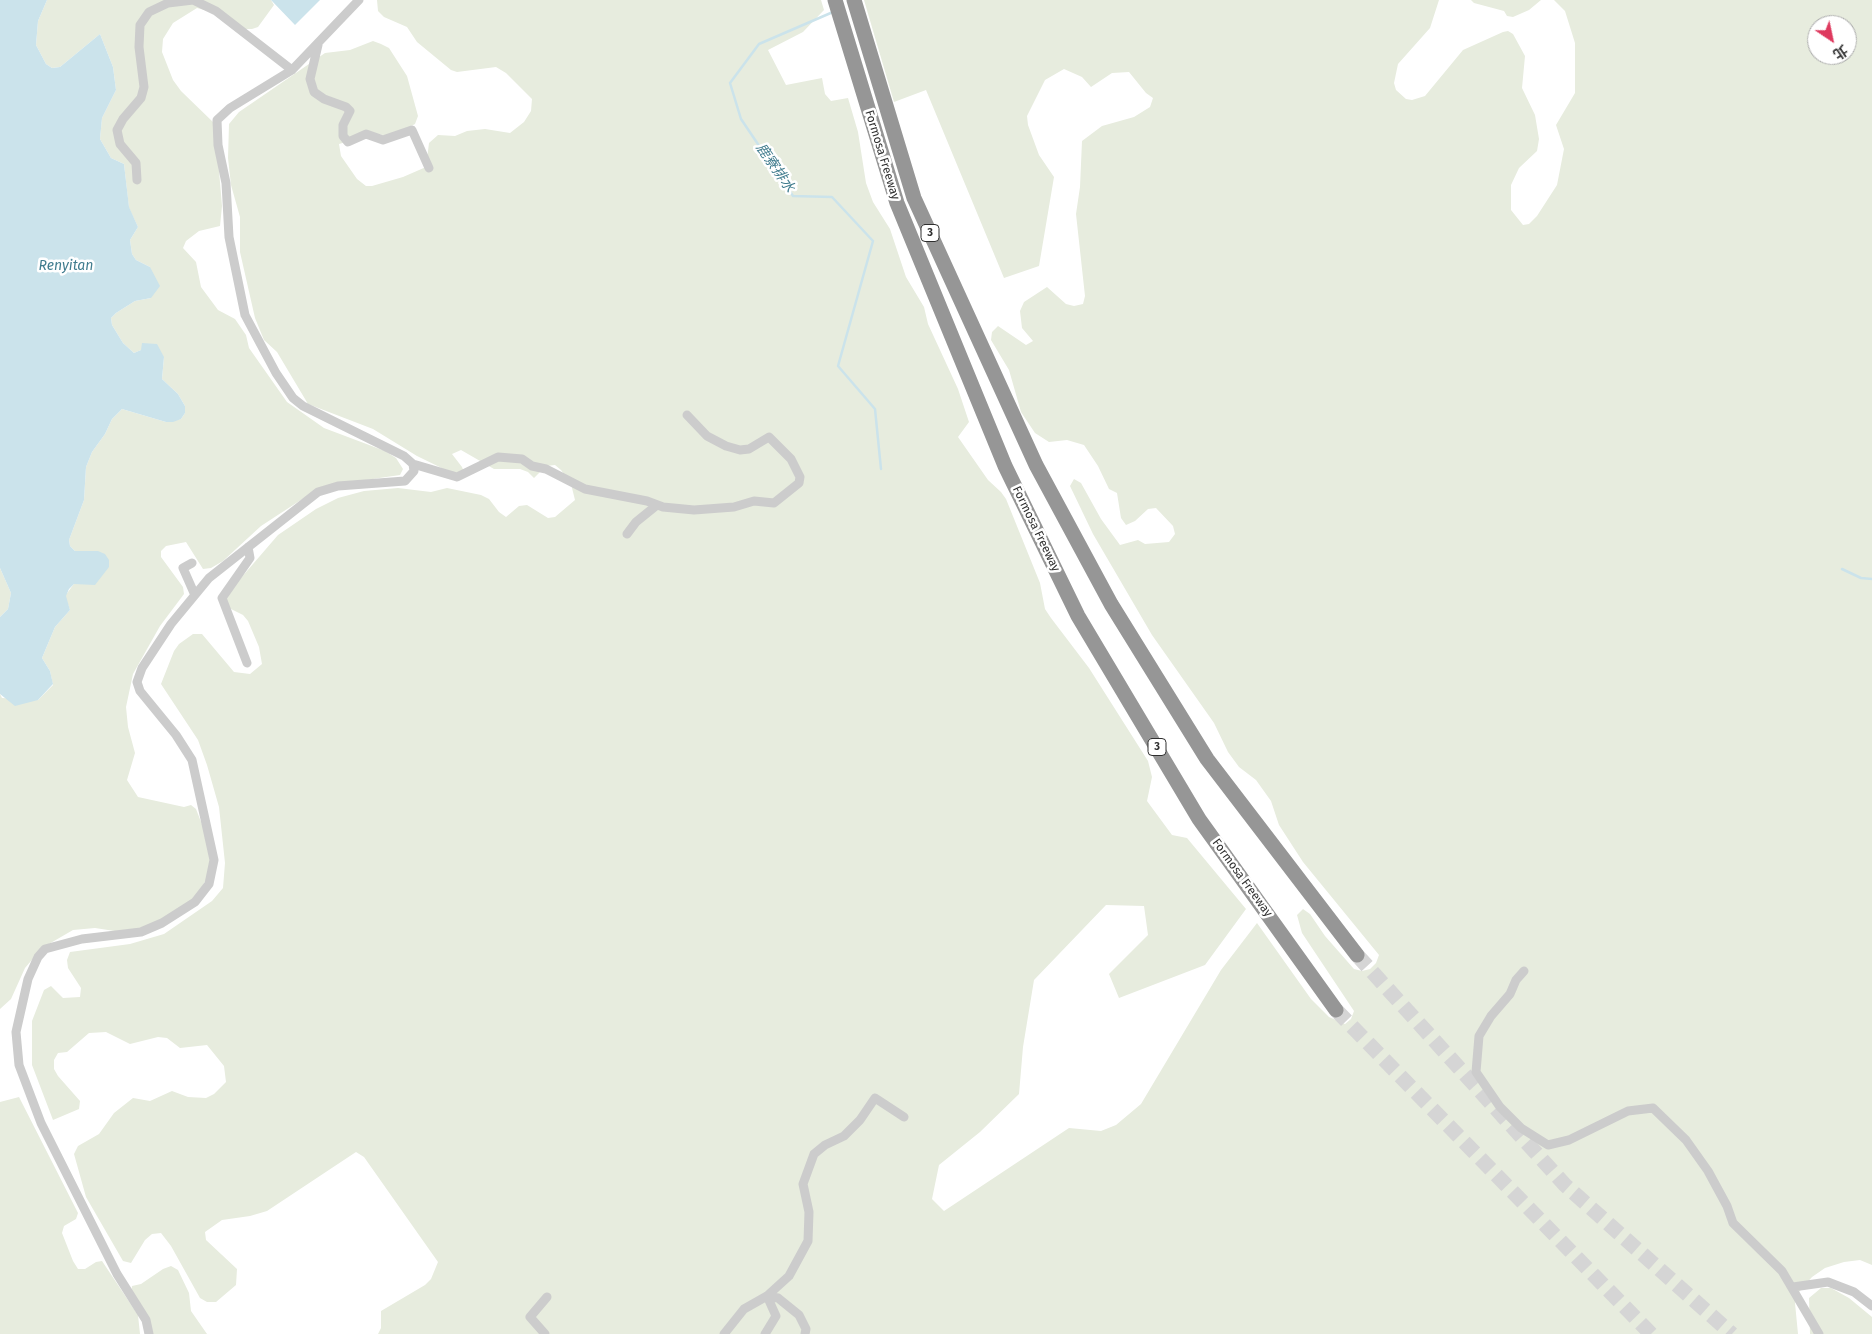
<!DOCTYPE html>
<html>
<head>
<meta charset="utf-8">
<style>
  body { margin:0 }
  #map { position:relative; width:1872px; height:1334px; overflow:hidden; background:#fff; font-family:"Fira Sans","Noto Sans TC",sans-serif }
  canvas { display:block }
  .north { position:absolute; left:1807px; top:15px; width:50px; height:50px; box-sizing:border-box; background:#fff; border:1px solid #acacac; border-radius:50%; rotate:146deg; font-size:14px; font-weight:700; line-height:20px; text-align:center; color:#2f2f2f }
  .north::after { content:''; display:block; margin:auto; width:18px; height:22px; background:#de395e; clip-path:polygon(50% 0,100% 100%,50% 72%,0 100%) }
</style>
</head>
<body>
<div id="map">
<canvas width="1872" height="1334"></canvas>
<div class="north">北</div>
</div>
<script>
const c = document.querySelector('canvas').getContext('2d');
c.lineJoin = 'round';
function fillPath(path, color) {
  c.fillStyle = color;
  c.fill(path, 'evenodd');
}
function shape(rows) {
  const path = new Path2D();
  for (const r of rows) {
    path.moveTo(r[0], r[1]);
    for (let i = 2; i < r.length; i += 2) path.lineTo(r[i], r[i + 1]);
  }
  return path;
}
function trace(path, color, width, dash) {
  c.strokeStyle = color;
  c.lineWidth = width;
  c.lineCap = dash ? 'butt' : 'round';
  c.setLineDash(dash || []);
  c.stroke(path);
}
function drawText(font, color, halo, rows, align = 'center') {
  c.font = font + ' "Fira Sans","Noto Sans TC",sans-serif';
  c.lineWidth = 5;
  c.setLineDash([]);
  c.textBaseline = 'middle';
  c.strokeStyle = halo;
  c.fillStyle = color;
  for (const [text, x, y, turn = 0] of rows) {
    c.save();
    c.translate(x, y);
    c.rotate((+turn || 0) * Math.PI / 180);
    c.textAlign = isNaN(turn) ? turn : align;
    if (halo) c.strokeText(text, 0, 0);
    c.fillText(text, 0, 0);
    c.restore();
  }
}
const green = shape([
  [47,0,271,0,274,5,258,27,252,29,245,29,222,15,197,8,173,23,163,39,162,52,173,80,181,91,214,123,218,159,222,206,220,226,199,231,186,241,183,248,196,262,201,287,218,310,235,319,246,335,249,348,287,402,324,428,385,451,396,458,403,469,400,475,345,483,307,496,261,526,223,561,211,568,203,569,186,542,166,546,161,551,161,557,183,587,184,594,160,626,133,674,126,707,128,727,135,753,127,780,138,797,184,807,191,805,196,809,210,845,212,858,207,878,193,903,158,925,121,932,95,928,73,930,42,948,25,968,11,999,0,1009,0,694,2,698,38,700,53,685,50,671,42,658,55,627,70,610,65,596,98,551,75,551,70,546,69,540,84,500,86,467,92,452,105,434,112,419,122,409,166,422,181,419,185,413,185,406,178,394,162,379,164,357,141,350,134,353,123,343,112,325,111,318,116,313,135,301,151,298,150,267,136,260,132,254,130,240,138,227,129,208,124,164,111,158,100,139,102,118,116,90,113,67,100,34,60,67,52,68,46,64,36,45,38,21],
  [377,0,821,0,824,10,803,32,768,50,786,85,822,78,825,94,831,101,848,98,858,132,866,183,873,202,890,229,906,277,924,307,928,324,958,389,969,422,958,437,988,480,1001,492,1006,499,1040,583,1045,609,1051,618,1089,668,1148,761,1152,777,1147,801,1172,835,1187,838,1246,909,1205,965,1119,998,1109,974,1148,935,1144,906,1106,905,1034,980,1023,1047,1019,1094,980,1132,939,1165,932,1199,944,1211,1069,1128,1101,1131,1116,1125,1141,1104,1221,970,1257,923,1311,999,1329,1017,1345,1024,1351,1019,1354,1011,1302,933,1297,915,1303,909,1310,914,1325,936,1354,969,1362,971,1370,969,1376,963,1379,955,1303,862,1279,825,1271,801,1256,780,1239,767,1228,752,1214,723,1152,635,1093,534,1070,486,1074,479,1081,483,1101,519,1120,545,1138,540,1145,544,1169,542,1175,534,1173,526,1156,508,1148,509,1135,521,1126,525,1121,518,1117,493,1109,489,1098,466,1084,445,1067,440,1049,442,1035,433,1021,412,1009,370,991,340,992,332,998,326,1026,345,1033,341,1022,328,1020,311,1024,302,1047,287,1066,304,1074,306,1083,304,1085,296,1076,214,1080,187,1082,141,1102,126,1134,117,1150,107,1153,98,1146,93,1129,72,1112,73,1091,87,1082,77,1064,69,1045,80,1027,116,1028,125,1039,155,1054,177,1039,266,1004,278,926,90,894,102,864,0,1439,0,1430,28,1398,64,1394,83,1396,90,1406,99,1412,100,1425,96,1463,50,1503,32,1508,31,1513,34,1525,56,1522,88,1535,115,1539,139,1537,151,1519,168,1511,185,1511,210,1523,225,1529,224,1537,216,1557,185,1564,149,1556,125,1575,93,1575,43,1565,11,1554,0,1872,0,1872,1265,1860,1260,1844,1262,1825,1268,1812,1277,1798,1293,1795,1303,1798,1334,378,1334,381,1328,381,1311,425,1285,431,1279,438,1262,364,1157,356,1152,267,1211,250,1216,222,1220,205,1232,206,1240,237,1269,236,1285,216,1302,207,1302,200,1298,171,1246,161,1233,152,1234,145,1240,131,1263,123,1261,86,1197,74,1154,78,1146,99,1134,114,1113,133,1098,150,1101,172,1091,188,1097,206,1098,214,1094,226,1082,224,1066,207,1045,180,1048,167,1038,158,1037,130,1044,106,1032,89,1033,67,1052,58,1053,54,1060,54,1069,58,1076,80,1101,79,1109,53,1120,32,1065,32,1021,44,990,51,986,63,998,80,997,81,988,68,968,67,960,70,952,130,944,164,934,212,901,223,888,225,863,219,807,207,765,198,740,161,684,174,651,179,644,193,634,202,634,234,672,250,674,262,664,259,647,248,621,243,615,227,607,222,600,278,535,316,509,338,498,364,491,398,488,431,492,447,488,481,495,489,499,499,512,506,517,519,506,527,505,548,518,555,517,575,500,571,484,561,470,555,465,546,466,534,478,528,472,520,469,494,469,461,450,452,454,462,467,465,475,456,475,417,456,373,429,308,404,277,352,264,340,255,318,240,252,240,217,231,185,228,158,229,124,239,112,325,53,350,50,373,41,381,44,389,48,407,76,418,116,415,124,392,136,375,134,339,144,341,156,357,179,366,186,372,186,403,177,426,167,429,143,438,135,455,136,467,131,485,129,510,133,524,122,531,111,532,99,506,73,496,67,457,72,451,70,417,42,407,27,384,17,378,11],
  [1817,25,1847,25,1847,55,1817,55],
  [1471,0,1541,0,1529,10,1513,17,1507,16,1504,11,1474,3],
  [0,568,11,593,8,609,0,617],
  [19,1097,78,1213,76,1219,64,1226,62,1233,73,1261,78,1269,85,1269,96,1262,102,1261,138,1315,140,1334,0,1334,0,1102],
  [171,1266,178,1270,189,1293,191,1311,207,1334,151,1334,131,1295,132,1286,141,1284,163,1269],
  [1821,1288,1831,1288,1849,1298,1872,1317,1872,1334,1810,1334,1809,1298]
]);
const water = shape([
  [0,0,47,0,38,21,36,45,46,64,52,68,60,67,100,34,113,67,116,90,102,118,100,139,111,158,124,164,129,207,138,227,130,240,132,254,136,260,150,267,160,286,151,298,135,301,116,313,111,318,112,325,123,343,134,353,141,350,142,343,157,344,164,357,162,379,178,394,185,406,185,413,181,419,173,422,166,422,122,409,112,419,105,434,92,452,86,467,84,500,69,540,70,546,75,551,98,551,105,554,109,560,109,567,95,585,74,584,69,589,66,596,70,610,55,627,42,658,50,671,53,684,38,700,15,706,0,694,0,617,8,609,11,593,0,568],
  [271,0,320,0,295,25]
]);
const stream = shape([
  [833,12,759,44,730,83,741,119,793,196,832,197,873,241,838,366,875,409,881,469],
  [1842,569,1861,578,1872,579]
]);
const motorwayTunnel = shape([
  [1357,955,1565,1185,1732,1334],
  [1336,1010,1651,1334]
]);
const minor = shape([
  [318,45,310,79,314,92,324,99,346,107,350,111,343,125,343,136,348,142,366,134,383,140,412,130,429,168],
  [137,180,136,163,120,144,117,130,123,119,141,98,144,87,139,47,140,25,149,12,168,3,193,0,216,11,292,70],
  [413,464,457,477,498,457,522,459,532,466,546,469,585,489,647,501,663,507,694,510,734,507,754,501,774,503,799,483,800,477,791,459,769,437,749,449,740,450,726,446,707,436,687,415],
  [627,534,636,522,657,505],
  [192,563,183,568,194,593],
  [247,663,222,598,250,558,248,547],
  [1524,971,1516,980,1510,994,1491,1016,1479,1036,1476,1072,1500,1107,1521,1128,1548,1145,1569,1140,1628,1111,1653,1108,1686,1140,1708,1171,1727,1206,1733,1223,1782,1271,1819,1334],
  [1793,1287,1828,1282,1854,1292,1872,1306],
  [767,1296,778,1298,799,1315,806,1329,805,1334],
  [149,1334,146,1320,117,1274,41,1123,19,1065,16,1032,28,979,38,957,45,949,82,939,141,932,162,923,195,902,209,884,214,860,192,760,176,735,140,691,137,682,142,668,171,624,209,578,318,492,338,486,405,481,414,471,413,464,404,456,303,406,293,398,276,373,245,315,229,237,226,183,218,145,217,120,230,108,292,70,359,0],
  [545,1334,530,1317,547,1297],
  [724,1334,744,1309,767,1296,789,1276,808,1241,809,1212,803,1184,814,1154,825,1145,844,1136,860,1120,875,1098,904,1117],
  [765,1334,776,1316,767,1296]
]);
const motorway = shape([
  [835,0,897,203,1005,466,1078,616,1199,819,1336,1010],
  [854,0,914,198,1036,465,1111,604,1207,759,1357,955]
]);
const shields = [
  [930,233,18],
  [1157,747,18]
];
const shieldNames = [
  ["3",930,233],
  ["3",1157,747]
];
const streetNames = [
  ["Formosa Freeway",882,155,73],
  ["Formosa Freeway",1036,529,64],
  ["Formosa Freeway",1242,878,54]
];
const waterNames = [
  ["鹿寮排水",775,168,55],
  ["Renyitan",66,266]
];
fillPath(green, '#e7ecde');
fillPath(water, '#cbe3eb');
trace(stream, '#cbe3eb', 2.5);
trace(motorwayTunnel, '#d5d5d5', 15, [15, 8]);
trace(minor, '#ccc', 9);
trace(motorway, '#969696', 15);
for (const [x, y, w] of shields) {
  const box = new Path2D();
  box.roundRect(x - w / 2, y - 8.5, w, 17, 4);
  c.fillStyle = '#fff';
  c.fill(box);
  trace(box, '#2f2f2f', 1);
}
drawText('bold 11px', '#2f2f2f', null, shieldNames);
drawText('12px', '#2f2f2f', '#fff', streetNames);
drawText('italic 14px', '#407c8e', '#fff', waterNames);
</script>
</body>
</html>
